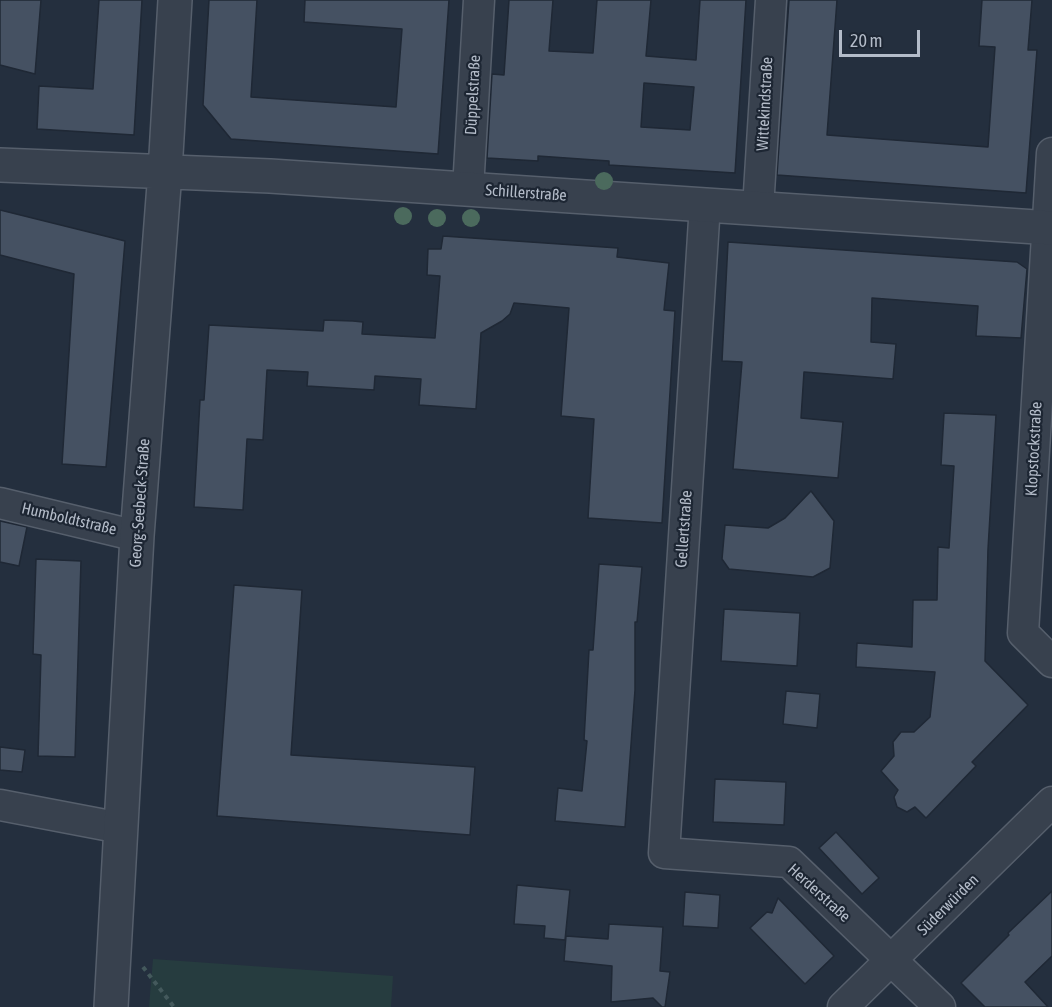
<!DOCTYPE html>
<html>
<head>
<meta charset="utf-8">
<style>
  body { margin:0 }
  #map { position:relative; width:1052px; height:1007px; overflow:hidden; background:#242f3e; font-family:"Asap Condensed",sans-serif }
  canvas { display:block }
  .scale { position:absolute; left:839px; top:30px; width:81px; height:27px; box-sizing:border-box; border:3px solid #b4bcc9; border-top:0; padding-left:8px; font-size:18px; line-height:21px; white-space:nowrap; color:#b4bcc9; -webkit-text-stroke:4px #1d2633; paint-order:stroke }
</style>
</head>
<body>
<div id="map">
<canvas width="1052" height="1007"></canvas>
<div class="scale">20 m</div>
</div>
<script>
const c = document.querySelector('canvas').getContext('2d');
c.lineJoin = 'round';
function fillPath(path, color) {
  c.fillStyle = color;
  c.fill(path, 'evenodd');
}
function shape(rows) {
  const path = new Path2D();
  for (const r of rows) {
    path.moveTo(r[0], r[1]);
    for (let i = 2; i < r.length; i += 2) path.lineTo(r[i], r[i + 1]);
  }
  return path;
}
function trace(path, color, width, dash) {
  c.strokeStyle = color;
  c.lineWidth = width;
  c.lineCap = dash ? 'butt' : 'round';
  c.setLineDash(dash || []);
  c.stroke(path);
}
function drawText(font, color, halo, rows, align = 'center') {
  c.font = font + ' "Asap Condensed",sans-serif';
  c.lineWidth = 4.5;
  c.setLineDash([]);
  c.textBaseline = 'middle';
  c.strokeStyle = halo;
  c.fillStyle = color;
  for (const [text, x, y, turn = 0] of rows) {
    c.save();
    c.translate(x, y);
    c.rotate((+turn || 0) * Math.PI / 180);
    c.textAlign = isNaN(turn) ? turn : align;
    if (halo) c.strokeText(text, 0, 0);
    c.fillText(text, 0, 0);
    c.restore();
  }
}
const green = shape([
  [153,959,393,976,391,1007,149,1007]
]);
const building = shape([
  [0,0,41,0,35,74,0,65,0,0],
  [99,0,142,0,134,135,37,129,39,86,93,89,99,0],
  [209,0,257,0,251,97,396,107,402,29,304,22,305,0,449,0,438,154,231,139,203,105,209,0],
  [509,0,553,0,549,51,593,53,597,0,651,0,646,56,696,60,700,0,746,0,735,173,609,165,609,161,538,156,538,161,487,158,492,74,504,75,509,0],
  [644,83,694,87,690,130,641,127,644,83],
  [789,0,837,0,827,135,988,147,995,47,979,46,982,0,1032,0,1028,50,1037,50,1026,193,777,175,789,0],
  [0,210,125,241,106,467,62,464,74,274,0,255,0,210],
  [443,236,618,248,617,257,669,263,664,310,675,311,662,523,588,518,594,419,561,416,569,308,514,303,510,314,502,321,481,333,476,409,419,405,421,379,375,376,374,390,307,386,308,372,267,370,263,440,247,439,243,510,194,507,200,400,204,400,209,325,323,331,324,320,353,321,363,322,362,334,435,338,440,276,427,275,428,249,441,249,443,236],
  [728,242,1017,262,1027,269,1021,338,976,336,978,306,872,298,871,342,896,344,893,379,804,372,801,418,843,422,838,478,733,469,742,362,722,361,728,242],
  [944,413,996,415,988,549,985,661,1028,705,972,762,976,766,926,818,915,807,907,812,897,807,894,797,898,790,881,771,894,756,893,742,901,732,914,732,930,717,935,672,856,667,857,643,912,647,913,600,937,600,938,547,949,548,954,466,941,465,944,413],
  [811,491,834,521,830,568,813,577,729,569,722,559,725,525,768,528,785,518,811,491],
  [0,521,27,527,19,566,0,562,0,521],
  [36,559,81,561,75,757,38,756,41,655,33,654,36,559],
  [599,564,642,567,637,622,635,622,635,690,625,827,555,821,558,788,582,791,587,741,584,740,589,650,593,650,599,564],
  [234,585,302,590,291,755,475,767,470,835,217,816,234,585],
  [724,609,800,613,797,666,721,661,724,609],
  [786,691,820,694,817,728,783,724,786,691],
  [0,747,25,750,22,772,0,770,0,747],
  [715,779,786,782,784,825,713,822,715,779],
  [836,832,879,878,862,894,819,848,836,832],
  [517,885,570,890,565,940,544,938,545,926,514,924,517,885],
  [1052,891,1052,956,1025,982,1048,1007,985,1007,961,983,1009,935,1008,933,1052,891],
  [685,892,720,895,718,928,683,926,685,892],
  [778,898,834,956,805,984,750,928,767,912,772,913,778,898],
  [609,924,663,927,660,971,670,972,665,1007,662,1007,653,998,611,1002,612,966,564,961,566,936,608,939,609,924]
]);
const path = shape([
  [143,967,174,1007]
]);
const minor = shape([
  [1052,153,1023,633,1052,662],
  [468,189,479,0],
  [705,204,664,853,789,862,940,1007],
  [758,208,771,0],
  [0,503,137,536],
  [0,805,121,828],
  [843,1007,1052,802]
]);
const tertiary = shape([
  [0,165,270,176,1052,228],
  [111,1007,137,536,165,172,175,0]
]);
const trees = [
  [604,181],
  [403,216],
  [437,218],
  [471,218]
];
const streetNames = [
  ["Düppelstraße",473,95,-87],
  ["Wittekindstraße",765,104,-87],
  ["Schillerstraße",526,193,4],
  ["Klopstockstraße",1034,449,-87],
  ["Georg-Seebeck-Straße",140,503,-86],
  ["Humboldtstraße",69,519,13],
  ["Gellertstraße",684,529,-86],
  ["Herderstraße",819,893,42],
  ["Süderwürden",948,905,-45]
];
fillPath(green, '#263c3f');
fillPath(building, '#455162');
trace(building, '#1f2835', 1.5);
trace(minor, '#565f6c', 33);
trace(tertiary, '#565f6c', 36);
trace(path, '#44595c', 4, [4.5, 4.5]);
trace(minor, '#38414e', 30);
trace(tertiary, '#38414e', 33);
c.fillStyle = '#4b6a5d';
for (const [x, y] of trees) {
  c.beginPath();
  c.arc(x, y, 9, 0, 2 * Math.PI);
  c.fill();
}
drawText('16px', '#b4bcc9', '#1d2633', streetNames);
</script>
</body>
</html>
